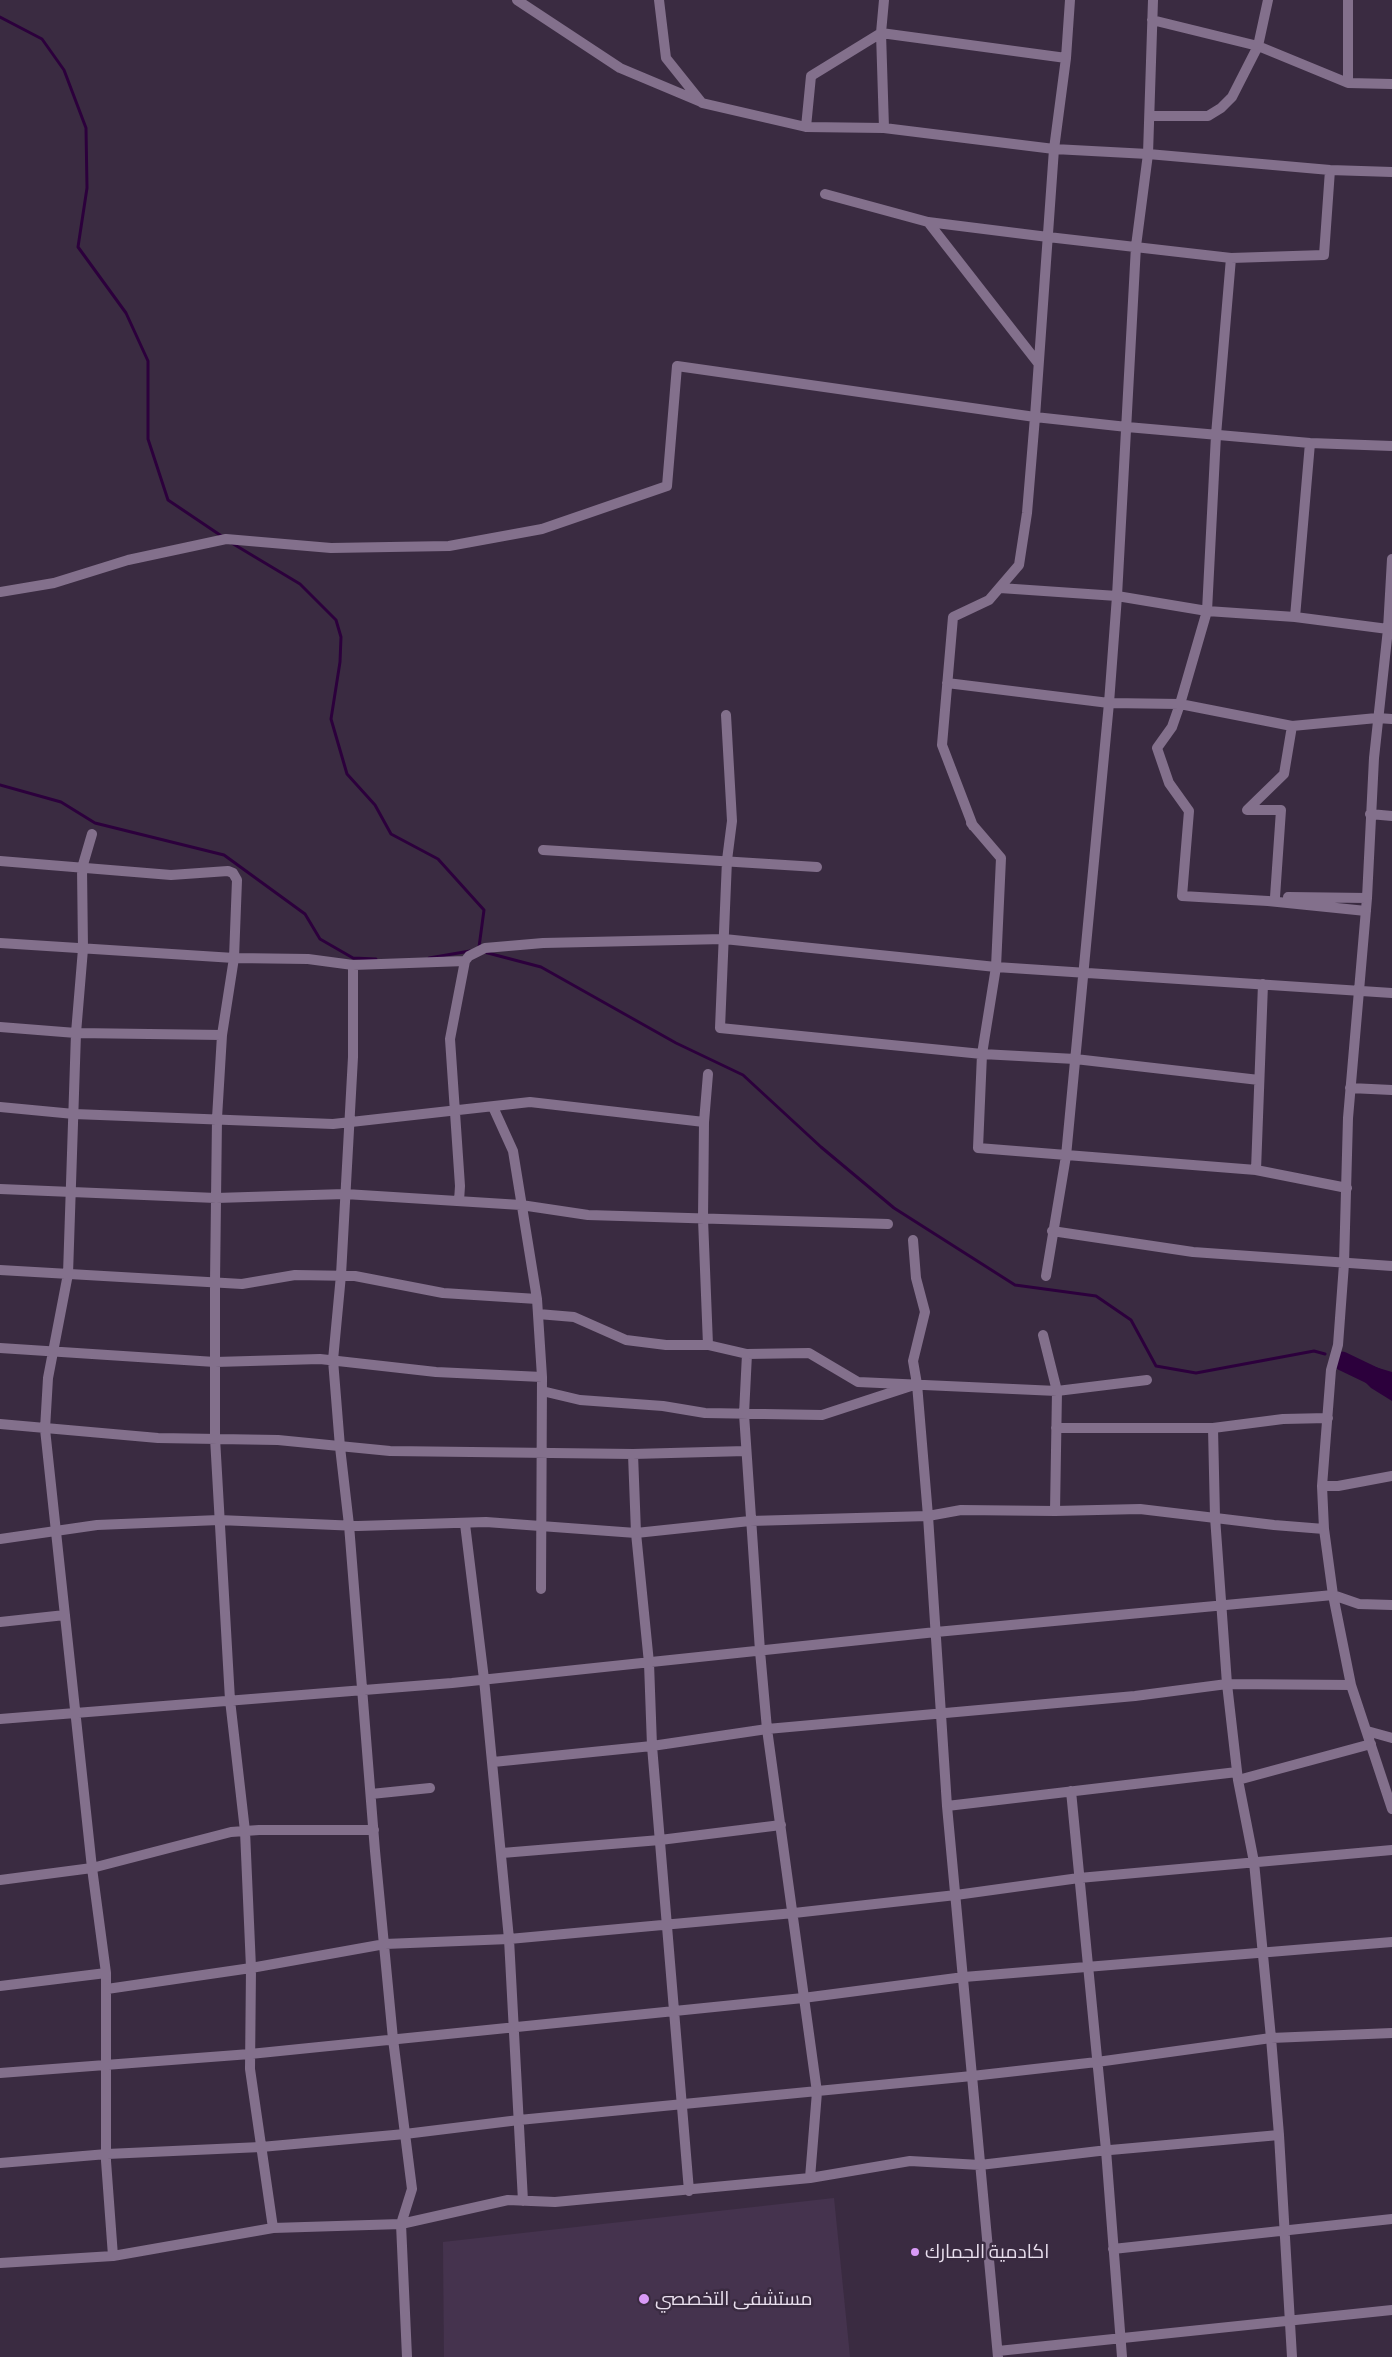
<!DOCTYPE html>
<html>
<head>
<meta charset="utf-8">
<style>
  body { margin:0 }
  canvas { display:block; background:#3a2b41 }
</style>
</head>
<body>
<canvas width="1392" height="2357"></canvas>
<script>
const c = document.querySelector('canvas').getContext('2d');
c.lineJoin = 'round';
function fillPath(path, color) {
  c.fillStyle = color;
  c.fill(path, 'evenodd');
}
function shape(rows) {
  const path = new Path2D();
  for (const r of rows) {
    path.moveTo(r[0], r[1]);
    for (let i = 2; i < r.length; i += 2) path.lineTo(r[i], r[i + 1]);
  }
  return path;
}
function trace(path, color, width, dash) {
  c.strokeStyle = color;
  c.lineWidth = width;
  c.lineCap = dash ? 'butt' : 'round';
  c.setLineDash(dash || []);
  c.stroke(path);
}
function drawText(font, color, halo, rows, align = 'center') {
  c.font = font + ' Commissioner,Cairo,sans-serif';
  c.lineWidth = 5;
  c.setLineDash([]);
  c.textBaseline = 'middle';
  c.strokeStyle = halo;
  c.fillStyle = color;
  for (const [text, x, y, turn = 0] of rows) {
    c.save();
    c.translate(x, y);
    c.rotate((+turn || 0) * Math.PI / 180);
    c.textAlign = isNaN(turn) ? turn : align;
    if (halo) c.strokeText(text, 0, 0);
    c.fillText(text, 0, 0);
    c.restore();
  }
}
const built = shape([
  [834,2198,850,2357,444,2357,443,2242]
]);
const water = shape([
  [1372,1366,1392,1372,1392,1401,1371,1388,1363,1380,1359,1368]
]);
const stream = shape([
  [0,17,42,39,64,70,86,128,87,188,78,247,126,313,148,361,148,439,168,500,223,537],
  [230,542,300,584,336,620,341,637,340,662,331,719,347,774,375,805,391,834,438,859,484,910,479,947],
  [0,785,61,802,95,823,224,855,305,914,320,939,353,958,376,959],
  [484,952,541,967,676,1043,743,1075,821,1147,894,1208,1015,1285,1096,1296,1131,1320,1156,1366,1196,1373,1314,1351,1325,1354],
  [429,958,470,951]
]);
const river = shape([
  [1342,1361,1392,1385]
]);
const minor = shape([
  [517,0,620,68,701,102],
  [659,0,666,58,702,103,806,127,884,128,1054,149,1148,154,1330,170,1392,172],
  [1152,20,1258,46,1348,83,1392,84],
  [1348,83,1348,0],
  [1150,116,1208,116,1221,108,1232,97,1258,46,1268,0],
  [806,127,811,76,881,33,1066,58],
  [884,128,881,33,884,0],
  [825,194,928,222,1048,237,1231,258,1324,255,1330,170],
  [928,222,1038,363],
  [1231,258,1216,435,1207,611,1180,704,1172,727,1157,748,1169,783,1189,811,1182,896,1268,901,1366,911],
  [1000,588,1117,596,1207,611,1295,617,1388,629],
  [0,592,54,583,128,560,226,539,331,548,449,546,542,529,667,486,677,366,1035,417,1127,427,1310,443,1392,446],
  [1295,617,1310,443],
  [947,683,1109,703,1180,704,1292,726,1377,718,1392,719],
  [726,715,732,821,727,860,720,1028,982,1054,1075,1059,1259,1080],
  [1370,814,1392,816],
  [971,823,1001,858,996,967,982,1054,978,1148,1256,1170,1347,1188],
  [973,826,942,745,953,617,989,600,1019,565,1027,513,1035,417,1054,149,1066,58,1070,0],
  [92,834,82,868,83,949,76,1033,68,1274,48,1378,45,1429,92,1868,106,1973,106,2161,113,2256],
  [543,850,817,867],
  [0,861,171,875,228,871,233,873,237,880,234,958,222,1035,217,1118,215,1282,215,1438,230,1700,245,1831,251,1968,250,2069,273,2228],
  [1275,897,1281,810,1247,810,1284,774,1292,726],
  [1288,897,1367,898],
  [0,943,234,958,308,959,353,965,465,961],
  [353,965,353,1057,341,1275,333,1360,340,1447,349,1525,375,1851,393,2039,412,2189,401,2224,407,2357],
  [0,1027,76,1033,222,1035],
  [708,1074,704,1122,703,1219,708,1345],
  [1350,1088,1392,1090],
  [0,1107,74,1114,333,1124,530,1102,704,1122],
  [493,1107,513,1151,537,1299,542,1377,541,1589],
  [1256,1170,1263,984],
  [0,1189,216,1198,345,1194,521,1205,588,1215,888,1224],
  [459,1201,460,1186,450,1039,465,961,469,956,485,948,543,943,724,939,996,967,1392,993],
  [1052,1231,1193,1252,1392,1266],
  [913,1240,916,1278,925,1312,913,1361,917,1384,928,1516,947,1806,998,2357],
  [0,1270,242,1284,295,1275,355,1276,443,1293,537,1299],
  [1046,1276,1066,1156,1109,703,1117,596,1136,246,1148,154,1153,0],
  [538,1314,574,1317,626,1340,666,1345,708,1345,747,1354,809,1353,858,1382,1057,1391,1147,1380],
  [1043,1335,1057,1391,1055,1511],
  [0,1348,215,1362,320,1359,436,1372,542,1377],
  [747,1354,744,1414,760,1651,767,1729,817,2092,810,2178],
  [542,1391,580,1400,663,1406,705,1413,822,1415,911,1386],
  [0,1424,158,1438,278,1440,390,1451,633,1454,746,1451],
  [1056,1428,1213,1428,1283,1419,1328,1418],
  [1213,1428,1215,1517,1227,1684,1238,1780,1254,1862,1271,2038,1279,2135,1292,2357],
  [633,1454,636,1533,649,1663,652,1746,689,2191],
  [1322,1486,1338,1486,1392,1476],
  [465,1524,484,1679,509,1939,523,2201],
  [1324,1529,1333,1595,1351,1685,1392,1809],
  [0,1539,97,1525,219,1520,358,1526,486,1522,636,1533,750,1521,928,1516,961,1510,1055,1511,1140,1509,1274,1525,1324,1529,1322,1486,1331,1370,1338,1345,1344,1264,1348,1118,1367,898,1374,758,1388,629,1392,559],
  [0,1622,65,1615],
  [0,1719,452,1683,936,1632,1333,1595,1359,1604,1392,1605],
  [1367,1731,1392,1738],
  [493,1762,652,1746,767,1729,1135,1696,1227,1684,1351,1685],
  [1238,1780,1371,1744],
  [1071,1791,1106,2150,1122,2357],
  [371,1794,430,1788],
  [947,1806,1237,1772],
  [502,1853,660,1840,781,1825],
  [0,1880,92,1868,231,1832,259,1830,374,1830],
  [0,1986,106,1973],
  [107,1989,251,1968,385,1944,509,1939,794,1913,956,1895,1079,1878,1392,1850],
  [0,2073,250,2054,803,1998,964,1977,1392,1942],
  [0,2163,107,2154,261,2147,405,2134,519,2120,972,2076,1097,2062,1271,2038,1392,2033],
  [1113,2249,1392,2219],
  [0,2263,113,2256,273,2228,401,2224,508,2200,555,2202,810,2178,910,2161,980,2165,1099,2151,1279,2135],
  [998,2351,1392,2310]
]);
const markers = [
  [915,2252,5,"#d99af7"],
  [644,2299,6,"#d99af7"]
];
const poiNames = [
  ["اكادمية الجمارك",925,2252],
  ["مستشفى التخصصي",655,2299]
];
fillPath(built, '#45334e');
fillPath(water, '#2c003c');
trace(stream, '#2c003c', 3);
trace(river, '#2c003c', 19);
trace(minor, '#83708c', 10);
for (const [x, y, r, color] of markers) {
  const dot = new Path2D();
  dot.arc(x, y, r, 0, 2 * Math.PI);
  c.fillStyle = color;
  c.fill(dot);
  trace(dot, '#3a2b41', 2);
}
drawText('19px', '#e9dfee', '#3a2b41', poiNames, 'left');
</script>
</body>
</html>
